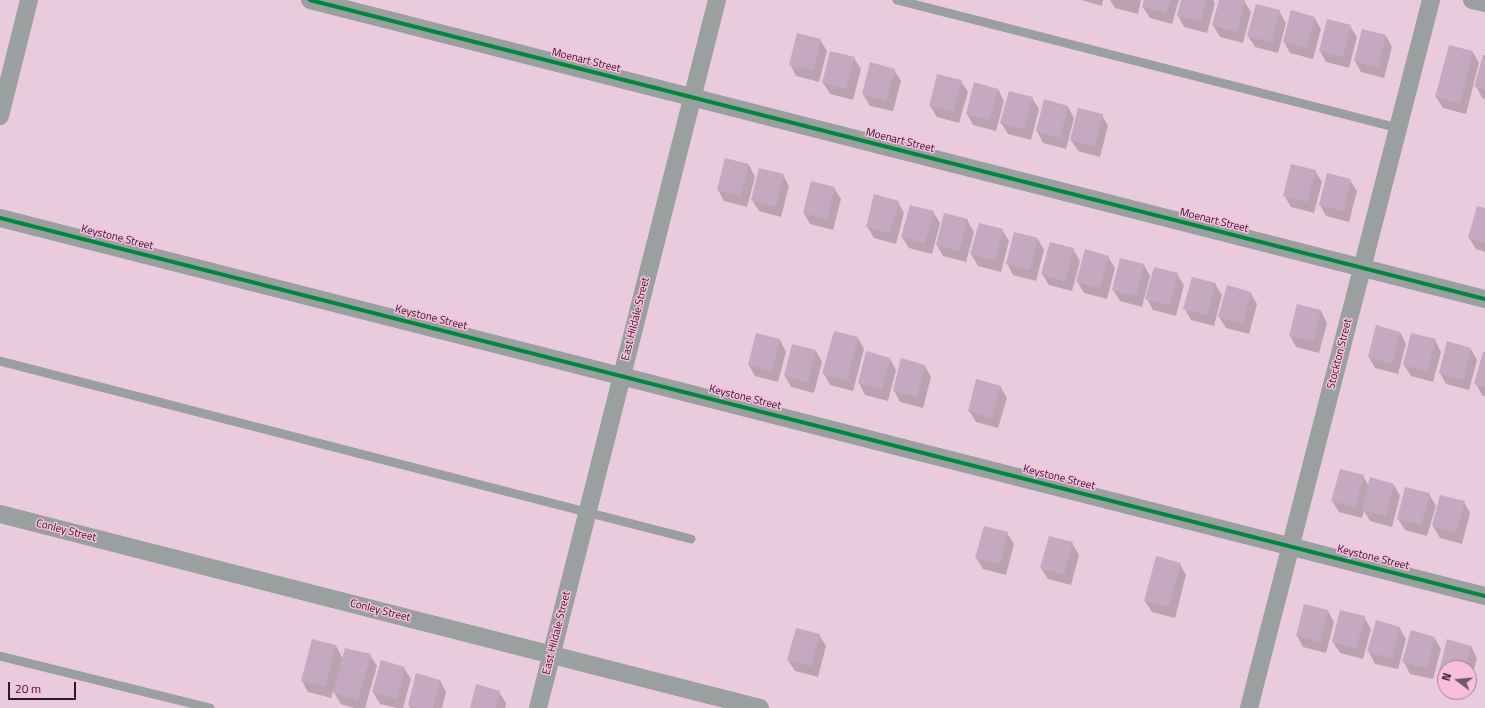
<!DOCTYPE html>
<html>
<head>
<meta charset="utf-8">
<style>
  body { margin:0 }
  #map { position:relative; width:1485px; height:708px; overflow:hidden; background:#eacbdd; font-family:"Titillium Web",sans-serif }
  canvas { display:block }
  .north { position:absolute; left:1437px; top:660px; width:40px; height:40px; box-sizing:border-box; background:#f7bede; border:1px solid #a87b95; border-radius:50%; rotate:286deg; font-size:11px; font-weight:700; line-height:16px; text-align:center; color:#311727 }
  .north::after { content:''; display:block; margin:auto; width:14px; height:18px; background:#725667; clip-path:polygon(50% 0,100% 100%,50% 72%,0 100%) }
  .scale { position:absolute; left:8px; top:682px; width:68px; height:18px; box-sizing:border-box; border:2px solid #311727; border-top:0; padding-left:5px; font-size:12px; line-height:14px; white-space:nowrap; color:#311727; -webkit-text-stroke:3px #f7bede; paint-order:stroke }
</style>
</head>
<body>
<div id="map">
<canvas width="1485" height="708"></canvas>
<div class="north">N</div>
<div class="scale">20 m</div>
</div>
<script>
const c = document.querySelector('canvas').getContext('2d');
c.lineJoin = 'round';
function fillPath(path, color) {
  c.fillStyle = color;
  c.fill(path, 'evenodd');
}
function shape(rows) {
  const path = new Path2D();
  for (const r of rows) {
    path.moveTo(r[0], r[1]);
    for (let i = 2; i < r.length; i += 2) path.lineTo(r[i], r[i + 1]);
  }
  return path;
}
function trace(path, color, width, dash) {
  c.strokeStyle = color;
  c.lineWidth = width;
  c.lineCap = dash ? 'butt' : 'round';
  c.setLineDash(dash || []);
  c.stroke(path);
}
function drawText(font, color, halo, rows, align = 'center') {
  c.font = font + ' "Titillium Web",sans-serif';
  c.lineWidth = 3;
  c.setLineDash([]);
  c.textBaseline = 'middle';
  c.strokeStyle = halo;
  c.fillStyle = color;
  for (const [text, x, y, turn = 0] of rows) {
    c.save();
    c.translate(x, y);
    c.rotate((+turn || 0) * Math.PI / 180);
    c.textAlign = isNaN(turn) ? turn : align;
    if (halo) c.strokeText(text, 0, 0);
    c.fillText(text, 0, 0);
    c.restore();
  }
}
const shadow = shape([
  [1081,0,1103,0,1102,6],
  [1110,0,1141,0,1138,14,1115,8],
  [1145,0,1179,0,1172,24,1150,18,1143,7],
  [1182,0,1213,0,1215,3,1207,33,1184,27,1178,16],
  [1220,0,1244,1,1251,12,1243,43,1220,37,1213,25],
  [1279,11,1286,23,1278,53,1255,47,1248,36],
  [1314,17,1321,29,1313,59,1290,53,1284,42],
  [1350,26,1357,37,1349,68,1326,62,1320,51],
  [1386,36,1392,47,1384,78,1361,72,1355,61],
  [820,40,827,51,819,82,796,76,790,64],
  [1473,52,1479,63,1466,114,1443,108,1436,97],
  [1485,56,1485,99,1482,98,1476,86],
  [854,58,861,69,853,100,830,94,823,83],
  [871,64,894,70,901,81,893,111,870,106,863,94],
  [961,81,968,92,959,123,937,117,930,106],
  [998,89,1004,101,996,131,973,125,967,114],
  [1032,98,1039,109,1031,140,1008,134,1001,123],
  [1045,101,1068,107,1074,118,1066,149,1043,143,1037,131],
  [1102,115,1108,126,1100,157,1078,151,1071,140],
  [749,165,755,177,747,207,724,201,718,190],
  [1315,171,1322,182,1314,213,1291,207,1284,195],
  [783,175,789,186,781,217,759,211,752,200],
  [1350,180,1357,191,1349,222,1326,216,1320,205],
  [834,188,841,199,833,230,810,224,804,213],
  [898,202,904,213,896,244,874,238,867,226],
  [1485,209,1485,252,1476,249,1469,238],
  [933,212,940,223,932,254,909,248,902,237],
  [967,220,974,232,966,262,943,256,937,245],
  [1002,230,1009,241,1001,272,978,266,971,254],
  [1038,239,1044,250,1036,281,1013,275,1007,263],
  [1073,249,1080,261,1072,291,1049,285,1042,274],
  [1108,257,1115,268,1107,299,1084,293,1077,281],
  [1144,265,1150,276,1142,307,1120,301,1113,290],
  [1177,274,1184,285,1176,316,1153,310,1147,299],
  [1215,284,1222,295,1214,326,1191,320,1185,309],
  [1250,292,1257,304,1249,334,1226,328,1219,317],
  [1321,311,1327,323,1319,353,1296,347,1290,336],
  [1400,332,1406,344,1398,374,1375,368,1369,357],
  [757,334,780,340,786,352,778,382,755,376,749,365],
  [858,338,864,349,853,391,830,385,824,374],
  [1435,340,1441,352,1433,382,1411,376,1404,365],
  [1471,349,1477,360,1469,390,1446,384,1440,373],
  [816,351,822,362,814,393,791,387,785,376],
  [867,353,890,359,896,370,888,401,865,395,859,383],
  [1485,353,1485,396,1482,395,1476,384],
  [925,366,931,377,923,408,900,402,894,390],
  [1000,386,1007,398,998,428,976,422,969,411],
  [1363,476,1369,486,1371,479,1394,485,1400,496,1392,527,1370,521,1364,511,1362,518,1339,512,1332,501],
  [1429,494,1436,506,1427,536,1405,530,1398,519],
  [1464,502,1470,513,1462,544,1440,538,1433,526],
  [1007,533,1014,544,1006,575,983,569,976,558],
  [1072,543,1079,555,1071,585,1048,579,1041,568],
  [1180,564,1186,575,1175,618,1152,612,1145,601],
  [1328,611,1334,622,1326,653,1303,647,1297,636],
  [1364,617,1371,629,1363,659,1340,653,1333,642],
  [1399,627,1406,639,1398,669,1375,664,1369,652],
  [819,635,826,646,818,677,795,671,788,660],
  [1434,637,1441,649,1433,679,1410,674,1404,662],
  [336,646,343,659,370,655,377,666,365,708,354,708,341,704,333,691,331,698,308,692,302,681],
  [1471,646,1477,658,1469,688,1469,668,1445,668,1445,680,1440,671],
  [404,668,411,679,403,708,397,708,380,704,373,692],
  [440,680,446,692,442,708,410,708,409,705],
  [499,692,506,703,505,708,471,708]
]);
const building = shape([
  [1144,0,1170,0,1166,13,1142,7],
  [1181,0,1206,0,1201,22,1177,16],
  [1219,0,1245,0,1237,32,1212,25],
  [1256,4,1280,10,1271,42,1247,36],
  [1291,10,1315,17,1307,48,1283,42],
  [1327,19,1351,25,1343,57,1319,51],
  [1362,29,1386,35,1378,67,1354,61],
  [797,33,821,39,813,71,789,65],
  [1449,45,1473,51,1460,103,1435,97],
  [830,51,855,57,846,89,822,83],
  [1483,55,1485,55,1485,89,1474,87],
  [870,62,895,69,886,101,862,94],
  [937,74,962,80,953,112,929,106],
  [974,82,998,89,990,120,966,114],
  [1009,91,1033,97,1024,129,1000,123],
  [1044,99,1068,106,1060,138,1036,131],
  [1078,108,1103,114,1094,146,1070,140],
  [725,158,749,164,741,196,717,190],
  [1291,164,1316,170,1307,202,1283,196],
  [759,168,784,174,775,206,751,200],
  [1327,173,1351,179,1343,211,1319,205],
  [811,181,835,187,827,219,803,213],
  [874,194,899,201,890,233,866,227],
  [910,205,934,211,925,243,901,237],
  [1477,206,1485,208,1485,243,1468,238],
  [944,213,968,219,959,251,936,245],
  [979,223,1003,229,995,261,970,254],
  [1014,232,1038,238,1030,270,1006,264],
  [1050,242,1074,248,1065,281,1041,274],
  [1085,249,1109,256,1100,288,1076,282],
  [1120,258,1144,264,1136,296,1112,290],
  [1154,267,1178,273,1170,305,1145,299],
  [1192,277,1216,283,1207,315,1183,309],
  [1227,285,1251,292,1243,323,1218,317],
  [1297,304,1321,310,1313,342,1289,336],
  [1376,325,1400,332,1392,364,1368,357],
  [834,331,858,337,847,381,822,374],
  [756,333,780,339,772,371,748,365],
  [1411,333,1436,339,1427,371,1403,365],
  [1447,341,1471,348,1463,380,1439,373],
  [792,344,816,350,808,382,784,376],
  [866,351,890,358,882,390,858,383],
  [1483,352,1485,352,1485,387,1474,384],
  [901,358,925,365,917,397,893,391],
  [976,379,1001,386,992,418,968,411],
  [1340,469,1364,475,1355,507,1331,501],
  [1370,477,1394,484,1386,516,1362,510],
  [1405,487,1430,493,1421,525,1397,519],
  [1440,495,1465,501,1456,533,1432,526],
  [984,526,1008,532,1000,564,975,558],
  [1049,536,1073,542,1064,574,1040,568],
  [1156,556,1181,563,1169,607,1144,601],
  [1304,604,1328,610,1320,642,1296,636],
  [1340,610,1365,616,1356,649,1332,642],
  [1376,620,1400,627,1392,658,1367,652],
  [796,628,820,634,811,666,787,660],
  [1411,630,1435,637,1427,668,1402,662],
  [312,639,336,645,325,687,301,681],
  [1447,639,1471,646,1465,668,1445,668,1445,673,1439,671],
  [345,648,371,654,358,700,333,693],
  [381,660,405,667,397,699,372,692],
  [416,673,440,680,433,708,418,708,408,705],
  [476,684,500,691,496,708,470,708]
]);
const service = shape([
  [897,0,1398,128],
  [0,361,691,539],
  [0,656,210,708]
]);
const minor = shape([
  [310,0,1485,299],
  [1472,0,1485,3],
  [0,116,29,0],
  [0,218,1485,596],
  [0,514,760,708],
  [538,708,717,0],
  [1249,708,1431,0]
]);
const cycleway = shape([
  [310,0,1485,299],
  [0,218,1485,596]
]);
const streetNames = [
  ["Moenart Street",586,61,14],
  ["Moenart Street",900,141,14],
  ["Moenart Street",1214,221,14],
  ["Keystone Street",117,238,14],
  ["Keystone Street",431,318,14],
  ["East Hildale Street",636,319,-76],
  ["Stockton Street",1340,354,-76],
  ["Keystone Street",745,398,14],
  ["Keystone Street",1059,478,14],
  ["Conley Street",66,531,14],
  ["Keystone Street",1373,558,14],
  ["Conley Street",380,611,14],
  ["East Hildale Street",557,633,-76]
];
fillPath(shadow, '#0003');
fillPath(building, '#c5a9c0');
trace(service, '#9a9f9f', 9);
trace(minor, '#9a9f9f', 18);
trace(cycleway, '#00873e', 4);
drawText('11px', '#311727', '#f7bede', streetNames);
</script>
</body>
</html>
